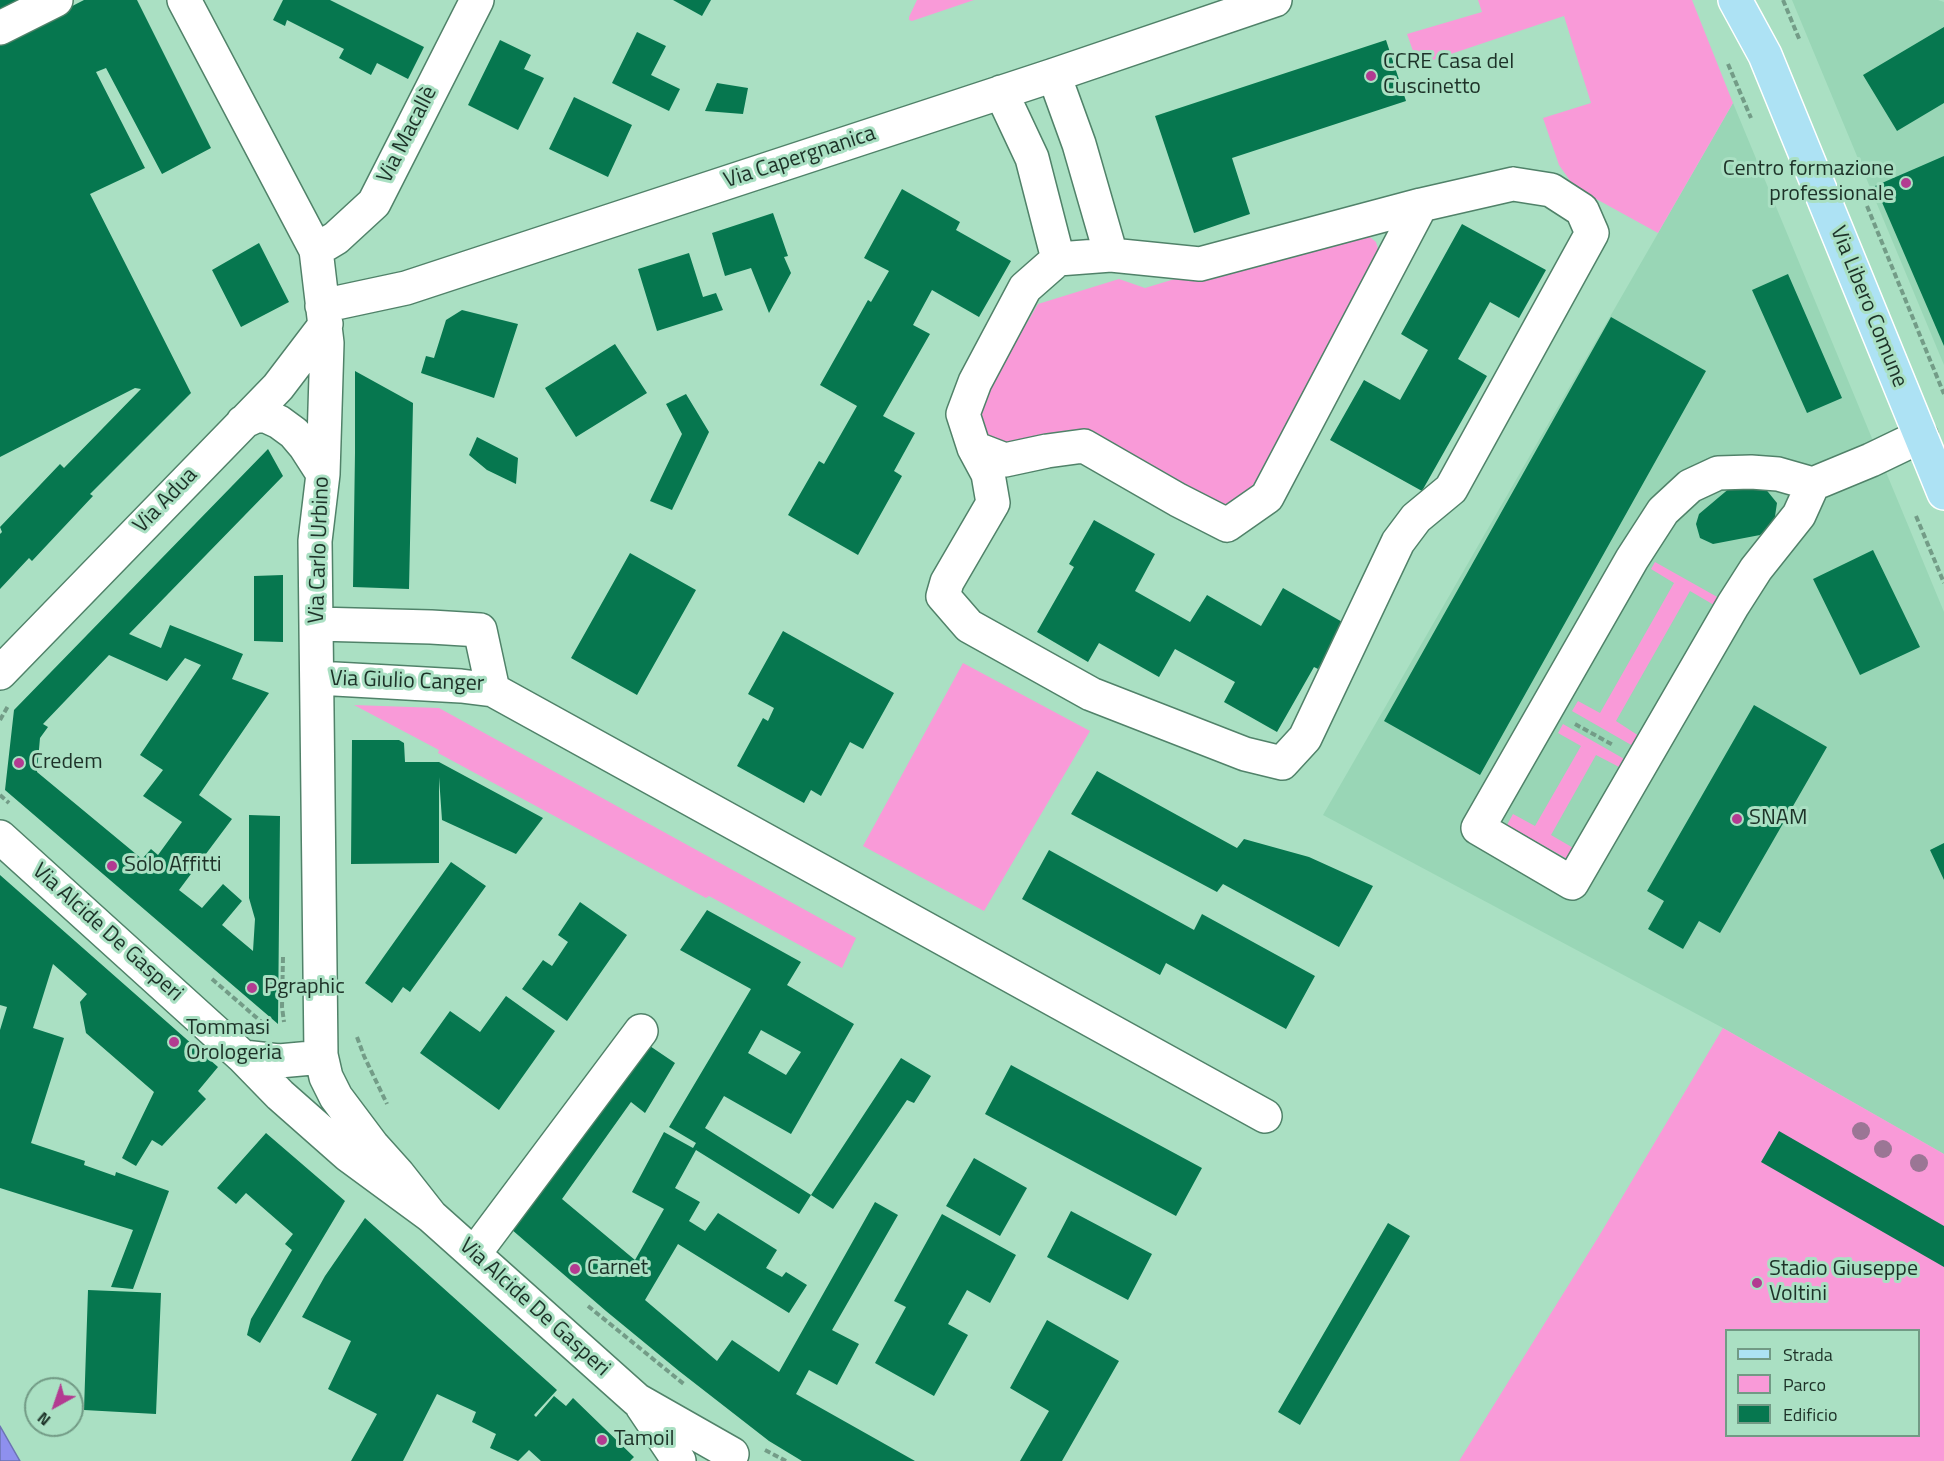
<!DOCTYPE html>
<html>
<head>
<meta charset="utf-8">
<style>
  body { margin:0 }
  #map { position:relative; width:1944px; height:1461px; overflow:hidden; background:#aae0c3; font-family:"Titillium Web",sans-serif }
  canvas { display:block }
  .legend { position:absolute; left:1725px; top:1329px; width:195px; height:108px; box-sizing:border-box; background:#aae0c3; border:2px solid #729a85; margin:0; padding:8px 10px; list-style:none; font-size:18px; color:#1d3228 }
  .legend li { display:flex; align-items:center; gap:12px; height:30px }
  .legend b { width:30px; border:2px solid #729a85 }
  .north { position:absolute; left:24px; top:1377px; width:60px; height:60px; box-sizing:border-box; background:#aae0c3; border:2px solid #729a85; border-radius:50%; rotate:220deg; font-size:16px; font-weight:700; line-height:24px; text-align:center; color:#1d3228 }
  .north::after { content:''; display:block; margin:auto; width:21px; height:27px; background:#b33b91; clip-path:polygon(50% 0,100% 100%,50% 72%,0 100%) }
</style>
</head>
<body>
<div id="map">
<canvas width="1944" height="1461"></canvas>
<ul class="legend">
<li><b style="height:8px;background:#ade2f4"></b>Strada</li>
<li><b style="height:16px;background:#f99ad8"></b>Parco</li>
<li><b style="height:16px;background:#06774f"></b>Edificio</li>
</ul>
<div class="north">N</div>
</div>
<script>
const c = document.querySelector('canvas').getContext('2d');
c.lineJoin = 'round';
function fillPath(path, color) {
  c.fillStyle = color;
  c.fill(path, 'evenodd');
}
function shape(rows) {
  const path = new Path2D();
  for (const r of rows) {
    path.moveTo(r[0], r[1]);
    for (let i = 2; i < r.length; i += 2) path.lineTo(r[i], r[i + 1]);
  }
  return path;
}
function trace(path, color, width, dash) {
  c.strokeStyle = color;
  c.lineWidth = width;
  c.lineCap = dash ? 'butt' : 'round';
  c.setLineDash(dash || []);
  c.stroke(path);
}
function drawText(font, color, halo, rows, align = 'center') {
  c.font = font + ' "Titillium Web",sans-serif';
  c.lineWidth = 6;
  c.setLineDash([]);
  c.textBaseline = 'middle';
  c.strokeStyle = halo;
  c.fillStyle = color;
  for (const [text, x, y, turn = 0] of rows) {
    c.save();
    c.translate(x, y);
    c.rotate((+turn || 0) * Math.PI / 180);
    c.textAlign = isNaN(turn) ? turn : align;
    if (halo) c.strokeText(text, 0, 0);
    c.fillText(text, 0, 0);
    c.restore();
  }
}
const built = shape([
  [1792,0,1938,0,1944,2,1944,365],
  [1733,103,1944,612,1944,1154,1723,1028,1323,815]
]);
const green = shape([
  [917,0,974,0,912,21,909,20,909,17],
  [1478,0,1692,0,1733,103,1658,233,1589,195,1571,182,1559,165,1543,118,1591,103,1564,16,1418,65,1407,34,1482,12],
  [1345,234,1366,234,1376,242,1380,256,1375,273,1242,504,1226,512,1089,436,1069,430,1017,447,995,441,979,428,979,405,1038,304,1119,279,1145,288,1178,278,1208,279],
  [1655,562,1719,598,1714,605,1690,591,1616,721,1639,736,1633,746,1572,711,1578,701,1600,713,1674,583,1651,569],
  [963,663,1090,731,984,911,863,846],
  [354,705,439,708,856,938,842,968,709,896,706,898,438,753,439,750],
  [1563,724,1626,760,1621,768,1596,755,1551,835,1575,849,1569,860,1507,825,1513,814,1535,826,1581,746,1558,733],
  [1723,1028,1944,1154,1944,1461,1459,1461,1599,1236],
  [1726,1330,1918,1330,1918,1436,1726,1436]
]);
const water = shape([
  [0,1426,20,1461,0,1461,0,1426]
]);
const building = shape([
  [0,0,23,0,0,12],
  [84,0,137,0,211,148,162,174,106,68,96,72,145,168,90,194,191,393,90,494,93,496,32,561,29,558,0,589,0,534,2,532,0,527,60,464,64,468,141,389,135,388,0,457,0,43],
  [283,0,330,0,424,47,408,79,377,63,371,75,339,58,344,49,287,20,285,26,273,20],
  [673,0,711,0,702,16],
  [1944,27,1944,103,1897,131,1863,75],
  [637,32,666,46,651,75,680,89,669,111,612,83],
  [500,40,531,55,524,69,544,78,518,130,468,105],
  [1386,40,1406,101,1232,158,1250,214,1194,233,1155,116],
  [717,83,748,88,743,114,705,111],
  [574,97,632,125,608,177,549,149],
  [1944,156,1944,346,1875,186],
  [902,189,960,222,956,230,1011,261,979,317,932,290,913,325,930,334,883,416,915,433,894,471,902,476,858,555,788,515,819,461,824,464,857,406,820,385,868,300,871,302,889,271,864,258],
  [773,213,788,256,784,257,791,273,769,313,751,268,725,276,712,233],
  [1462,224,1546,270,1519,318,1490,302,1458,359,1487,376,1422,491,1330,440,1364,380,1400,400,1428,350,1401,334],
  [259,243,289,302,241,327,212,270],
  [689,253,703,297,716,293,723,310,657,331,638,269],
  [1788,274,1842,398,1807,413,1752,290],
  [462,310,518,324,494,398,421,373,426,356,434,358,446,320],
  [1611,317,1706,371,1480,775,1384,721],
  [615,344,647,393,576,437,545,388],
  [355,371,413,403,409,589,353,587,355,453],
  [686,394,709,432,672,510,650,501,682,434,666,404],
  [477,437,518,458,516,484,487,470,469,455],
  [268,449,283,476,129,634,161,648,170,625,243,654,232,679,269,693,199,795,232,819,179,890,202,908,223,884,242,901,222,925,253,951,255,919,249,898,249,815,280,816,278,1024,5,790,14,710],
  [109,655,167,681,185,658,201,665,140,755,163,770,143,796,182,822,158,855,151,849,142,859,37,772,40,738,48,727,43,724],
  [1731,487,1764,487,1777,503,1774,523,1760,535,1713,544,1700,538,1696,524,1699,514],
  [1094,520,1155,554,1135,591,1190,622,1207,595,1261,626,1283,588,1344,623,1318,669,1314,667,1277,732,1224,702,1235,682,1175,649,1159,677,1099,643,1088,662,1037,632,1074,567,1069,564],
  [1873,550,1920,647,1860,675,1813,579],
  [630,553,696,590,637,695,571,658],
  [283,575,283,642,254,641,254,576],
  [783,631,894,693,863,749,850,742,821,796,811,790,804,803,737,766,763,718,768,721,774,708,748,694],
  [1754,705,1827,747,1720,933,1699,921,1683,949,1648,929,1664,901,1647,891],
  [352,740,399,740,404,743,405,762,439,762,543,818,516,854,442,820,439,777,439,863,351,864],
  [1097,771,1237,848,1244,839,1309,857,1373,886,1339,947,1223,884,1217,892,1071,814],
  [1944,843,1944,880,1930,850],
  [1049,850,1194,930,1202,914,1315,976,1286,1029,1166,963,1160,975,1022,899],
  [451,862,486,886,410,992,403,987,392,1003,365,983],
  [0,875,218,1067,198,1091,206,1099,162,1146,152,1140,136,1166,122,1158,154,1092,86,1033,80,1002,87,994,53,964,33,1028,64,1038,31,1143,85,1161,84,1165,115,1176,116,1172,169,1191,133,1289,111,1287,133,1230,0,1188,0,1030,7,1007,0,1005],
  [580,902,627,935,567,1021,522,989,543,960,552,966,568,942,558,935],
  [707,910,801,962,787,985,854,1024,791,1134,724,1096,705,1128,811,1195,799,1214,696,1150,675,1188,700,1202,689,1221,705,1231,718,1213,777,1250,766,1268,782,1277,786,1272,807,1285,789,1313,678,1244,645,1300,717,1361,732,1340,779,1372,875,1202,898,1215,832,1330,859,1344,837,1385,809,1370,796,1394,915,1461,802,1461,769,1441,679,1371,606,1311,511,1229,644,1042,675,1063,645,1113,631,1102,562,1199,635,1260,664,1209,632,1192,664,1132,693,1148,696,1143,669,1127,751,989,680,950],
  [761,1030,801,1052,786,1075,748,1053],
  [506,996,555,1031,499,1110,420,1053,450,1011,480,1032],
  [901,1058,931,1076,914,1103,907,1100,833,1209,811,1195],
  [1011,1065,1202,1168,1176,1216,985,1114],
  [1779,1131,1944,1226,1944,1267,1761,1162],
  [266,1133,345,1201,260,1343,247,1335,251,1319,292,1250,285,1244,293,1234,246,1193,236,1204,217,1188],
  [974,1158,1027,1188,1000,1236,946,1206],
  [1071,1211,1152,1254,1128,1300,1047,1257],
  [942,1214,1016,1255,990,1303,967,1290,948,1324,968,1335,934,1396,875,1363,906,1307,894,1301],
  [365,1218,557,1390,534,1415,536,1417,554,1396,566,1406,573,1398,634,1457,630,1461,541,1461,529,1450,518,1461,490,1448,496,1434,472,1422,476,1412,437,1394,403,1461,351,1461,377,1414,328,1389,351,1341,302,1317,325,1276],
  [1388,1223,1410,1236,1300,1425,1278,1412],
  [88,1290,161,1293,156,1414,84,1410],
  [1047,1320,1119,1361,1062,1461,1020,1461,1049,1411,1010,1388]
]);
const path = shape([
  [1783,0,1800,41],
  [1728,64,1751,118],
  [1867,206,1944,394],
  [1916,516,1944,583],
  [0,720,8,706],
  [1575,724,1613,745],
  [0,795,9,803],
  [283,957,282,1007,284,1022],
  [212,979,265,1025],
  [357,1037,364,1056,387,1104],
  [588,1306,685,1385],
  [765,1450,786,1461]
]);
const minor = shape([
  [184,0,316,250,327,343,323,474,315,541,321,1055,326,1077,336,1097,372,1145,398,1174,431,1216],
  [0,28,56,0],
  [1054,75,1079,144,1111,255],
  [1001,92,1032,158,1058,259],
  [1513,184,1551,190,1582,210,1592,233,1451,489,1416,518,1398,542,1305,738,1282,763,1245,754,1091,694,969,626,943,596,947,582,993,503,988,474,974,448,963,414,975,382,1025,288,1058,259,1111,255,1200,264,1421,205,1513,184],
  [316,250,336,238,374,203,477,0],
  [322,306,406,288,1054,75,1275,0],
  [243,422,256,416,266,416,279,422,294,433,305,446,323,474],
  [974,448,1005,460,1047,451,1084,446,1178,500,1227,525,1267,497,1421,205],
  [1751,472,1778,474,1813,484,1799,515,1756,569,1733,605,1572,883,1478,828,1632,559,1663,511,1690,486,1718,473,1751,472],
  [1813,484,1871,460,1921,436],
  [316,624,431,627,480,630,493,690],
  [0,673,278,387,326,324],
  [317,678,461,686,493,690,1265,1116],
  [0,837,243,1057,280,1095,348,1155,431,1216,637,1400,732,1454],
  [243,1057,279,1061,312,1058,321,1055],
  [474,1254,641,1031],
  [642,1406,679,1461]
]);
const major = shape([
  [1735,0,1765,55,1944,493]
]);
const trees = [
  [1861,1131],
  [1883,1149],
  [1919,1163]
];
const markers = [
  [1371,76,6,"#b33b91"],
  [1906,183,6,"#b33b91"],
  [19,763,6,"#b33b91"],
  [1737,819,6,"#b33b91"],
  [112,866,6,"#b33b91"],
  [252,988,6,"#b33b91"],
  [174,1042,6,"#b33b91"],
  [575,1269,6,"#b33b91"],
  [1757,1283,6,"#b33b91"],
  [602,1440,6,"#b33b91"]
];
const poiNames = [
  ["CCRE Casa del",1383,63],
  ["Cuscinetto",1383,88],
  ["Centro formazione",1894,170,"right"],
  ["professionale",1894,195,"right"],
  ["Credem",31,763],
  ["SNAM",1749,819],
  ["Solo Affitti",124,866],
  ["Pgraphic",264,988],
  ["Tommasi",186,1029],
  ["Orologeria",186,1054],
  ["Carnet",587,1269],
  ["Stadio Giuseppe",1769,1270],
  ["Voltini",1769,1295],
  ["Tamoil",614,1440]
];
const streetNames = [
  ["Via Macallè",408,135,-63],
  ["Via Capergnanica",800,158,-18],
  ["Via Libero Comune",1868,307,68],
  ["Via Adua",166,501,-46],
  ["Via Carlo Urbino",320,550,-88],
  ["Via Giulio Canger",407,682,2],
  ["Via Alcide De Gasperi",107,933,42],
  ["Via Alcide De Gasperi",534,1308,42]
];
fillPath(built, '#99d6b6');
fillPath(green, '#f99ad8');
fillPath(water, '#8e90ee');
trace(water, '#6c74b3', 1.5);
fillPath(building, '#06774f');
trace(minor, '#508269', 36);
trace(major, '#fff', 36);
trace(path, '#739c87', 4, [6, 3]);
trace(minor, '#fff', 33);
trace(major, '#ade2f4', 33);
c.fillStyle = '#9b7695';
for (const [x, y] of trees) {
  c.beginPath();
  c.arc(x, y, 9, 0, 2 * Math.PI);
  c.fill();
}
for (const [x, y, r, color] of markers) {
  const dot = new Path2D();
  dot.arc(x, y, r, 0, 2 * Math.PI);
  c.fillStyle = color;
  c.fill(dot);
  trace(dot, '#aae0c3', 2);
}
drawText('22px', '#1d3228', '#aae0c3', poiNames, 'left');
drawText('22px', '#1d3228', '#aae0c3', streetNames);
</script>
</body>
</html>
